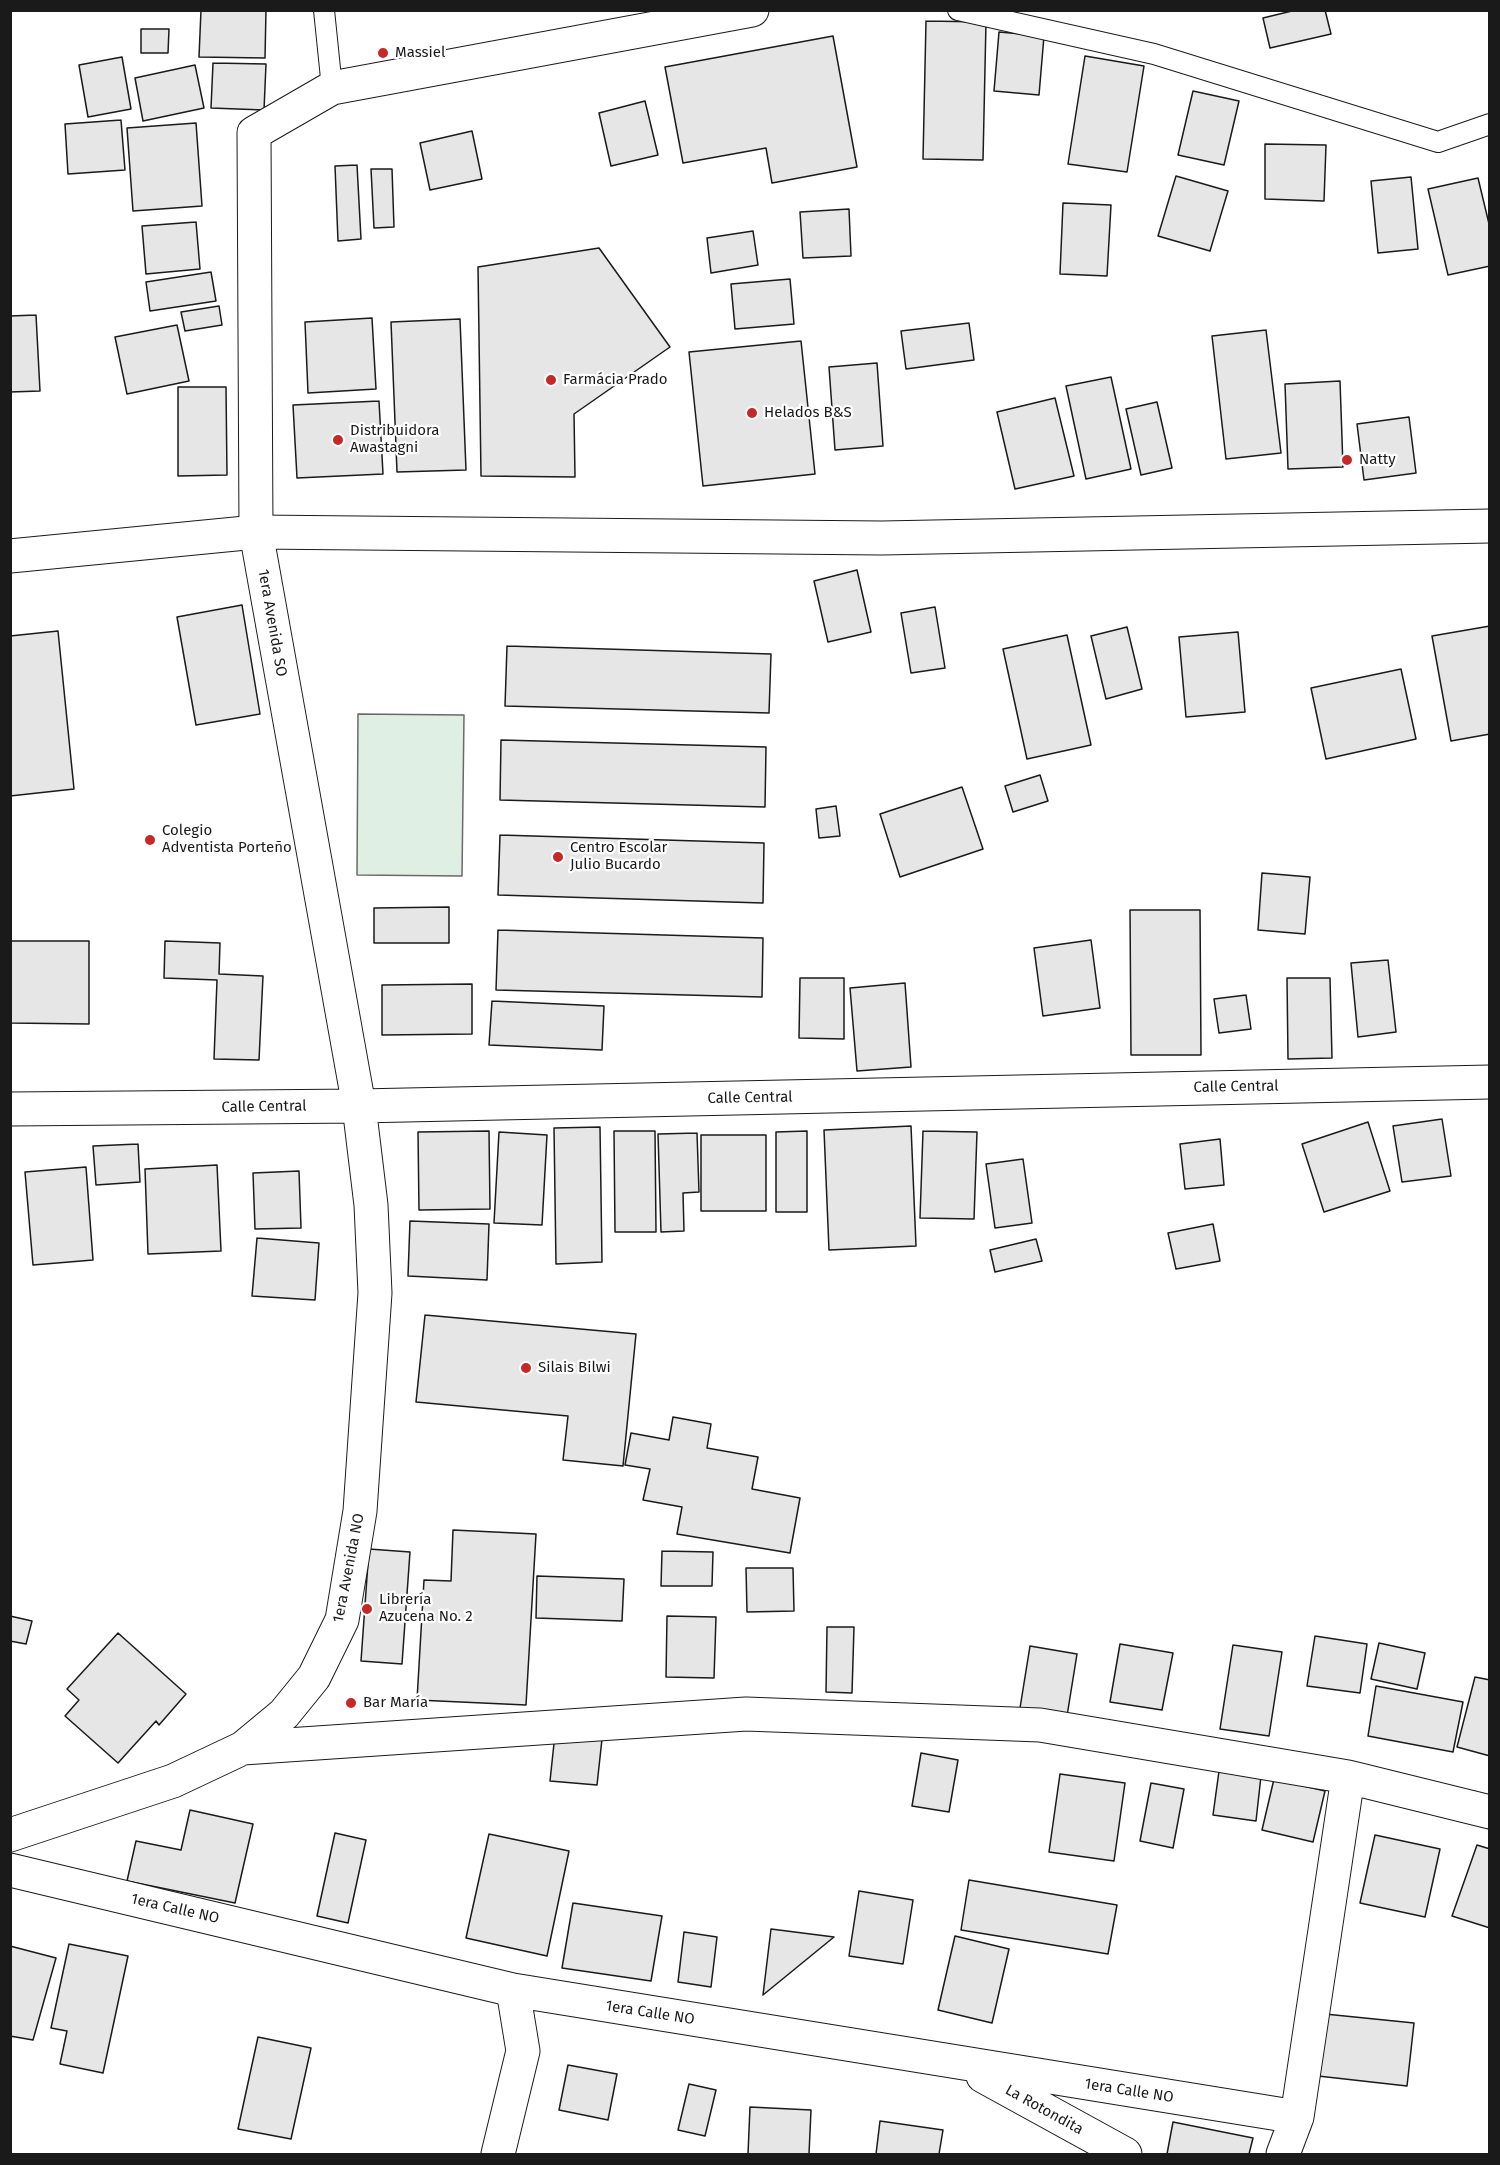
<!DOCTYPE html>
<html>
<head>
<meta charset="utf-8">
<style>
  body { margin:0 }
  #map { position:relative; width:1500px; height:2165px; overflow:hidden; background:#fff; font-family:"Fira Sans",sans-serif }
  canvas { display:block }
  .frame { position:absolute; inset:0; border:12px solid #1a1a1a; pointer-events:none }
</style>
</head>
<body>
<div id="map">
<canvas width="1500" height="2165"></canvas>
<div class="frame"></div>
</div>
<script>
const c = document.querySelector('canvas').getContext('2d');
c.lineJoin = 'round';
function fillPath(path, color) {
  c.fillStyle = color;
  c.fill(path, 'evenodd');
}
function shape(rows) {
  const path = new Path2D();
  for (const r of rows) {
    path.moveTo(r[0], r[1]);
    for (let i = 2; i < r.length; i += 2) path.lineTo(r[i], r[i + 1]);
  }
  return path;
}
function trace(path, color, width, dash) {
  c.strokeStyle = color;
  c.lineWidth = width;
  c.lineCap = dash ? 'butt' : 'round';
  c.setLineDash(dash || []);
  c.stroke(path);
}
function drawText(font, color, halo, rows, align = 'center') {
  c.font = font + ' "Fira Sans",sans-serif';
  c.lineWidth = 4.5;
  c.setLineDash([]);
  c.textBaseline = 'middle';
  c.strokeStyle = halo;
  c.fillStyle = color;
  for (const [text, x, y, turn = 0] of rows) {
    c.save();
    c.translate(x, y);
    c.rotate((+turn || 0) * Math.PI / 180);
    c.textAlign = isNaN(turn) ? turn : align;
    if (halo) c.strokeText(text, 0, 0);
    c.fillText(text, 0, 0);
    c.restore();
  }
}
const green = shape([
  [358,714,464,715,462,876,357,875,358,714]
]);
const building = shape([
  [201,10,266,10,265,58,199,57,201,10],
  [1296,10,1325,10,1331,34,1270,48,1263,18,1296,10],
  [926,21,986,22,983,160,923,159,926,21],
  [141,29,169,29,168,53,141,53,141,29],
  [999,32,1044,36,1039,95,994,91,999,32],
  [833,36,857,167,772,183,766,148,683,163,665,67,833,36],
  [1085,56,1144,66,1127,172,1068,164,1085,56],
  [122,57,131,109,88,117,79,65,122,57],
  [213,63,266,64,264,110,211,108,213,63],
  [195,65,204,108,143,121,135,78,195,65],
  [1193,91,1239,101,1224,165,1178,155,1193,91],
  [645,101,658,155,611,166,599,113,645,101],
  [121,120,125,170,68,174,65,124,121,120],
  [196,123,202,206,133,211,127,128,196,123],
  [472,131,482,179,430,190,420,143,472,131],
  [1265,144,1326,145,1324,201,1265,199,1265,144],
  [357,165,361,239,338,241,335,166,357,165],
  [371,169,392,169,394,227,374,228,371,169],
  [1176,176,1228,191,1210,251,1158,236,1176,176],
  [1411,177,1418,249,1378,253,1371,181,1411,177],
  [1478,178,1490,228,1490,266,1448,275,1428,189,1478,178],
  [1063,203,1111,205,1107,276,1060,274,1063,203],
  [849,209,851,256,803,258,800,212,849,209],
  [196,222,200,269,146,274,142,226,196,222],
  [753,231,758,265,711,273,707,238,753,231],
  [599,248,670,347,574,414,575,477,481,476,478,267,599,248],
  [211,272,216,301,150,311,146,282,211,272],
  [790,279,794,324,735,329,731,284,790,279],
  [219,306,222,325,185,331,181,312,219,306],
  [36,315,40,391,10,392,10,316,36,315],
  [372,318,376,389,308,393,305,322,372,318],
  [460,319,466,470,397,472,391,322,460,319],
  [969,323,974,360,906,369,901,331,969,323],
  [177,325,189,381,127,394,115,337,177,325],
  [1266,330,1281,453,1226,459,1212,336,1266,330],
  [801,341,815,474,703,486,689,352,801,341],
  [877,363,883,446,835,450,829,367,877,363],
  [1111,377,1131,469,1086,479,1066,386,1111,377],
  [1340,381,1343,467,1288,469,1285,384,1340,381],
  [178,387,226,387,227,475,178,476,178,387],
  [1055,398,1074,476,1015,489,997,412,1055,398],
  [379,401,383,474,297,478,293,405,379,401],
  [1157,402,1172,468,1141,475,1126,409,1157,402],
  [1409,417,1416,473,1364,480,1357,424,1409,417],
  [857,570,871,632,828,642,814,581,857,570],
  [242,605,260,714,196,725,177,617,242,605],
  [935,607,945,668,911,673,901,613,935,607],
  [1490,626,1490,734,1451,741,1432,636,1490,626],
  [1127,627,1142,689,1106,699,1091,636,1127,627],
  [58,631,74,789,10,796,10,636,58,631],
  [1238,632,1245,712,1186,717,1179,637,1238,632],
  [1067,635,1091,745,1027,759,1003,649,1067,635],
  [507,646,771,654,769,713,505,706,507,646],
  [1401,669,1416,739,1326,759,1311,688,1401,669],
  [501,740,766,747,765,807,500,800,501,740],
  [1040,775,1048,801,1013,812,1005,786,1040,775],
  [962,787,983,849,900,877,880,814,962,787],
  [836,806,840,836,819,838,816,809,836,806],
  [500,835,764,843,763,903,498,895,500,835],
  [1262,873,1310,877,1305,934,1258,930,1262,873],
  [449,907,449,943,374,943,374,908,449,907],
  [1130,910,1200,910,1201,1055,1131,1055,1130,910],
  [498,930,763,938,762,997,496,990,498,930],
  [1091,940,1100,1008,1043,1016,1034,948,1091,940],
  [10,941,89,941,89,1024,10,1023,10,941],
  [165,941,220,943,219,974,263,976,259,1060,214,1059,217,980,164,978,165,941],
  [1388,960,1396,1032,1358,1037,1351,963,1388,960],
  [800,978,844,978,844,1039,799,1038,800,978],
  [1287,978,1330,978,1332,1058,1288,1059,1287,978],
  [905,983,911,1067,857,1071,850,988,905,983],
  [472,984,472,1034,382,1035,382,985,472,984],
  [1246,995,1251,1029,1219,1033,1214,999,1246,995],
  [492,1001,604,1006,602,1050,489,1045,492,1001],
  [1442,1119,1451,1176,1402,1182,1393,1126,1442,1119],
  [1368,1122,1390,1191,1324,1212,1302,1144,1368,1122],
  [911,1126,916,1246,829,1250,824,1130,911,1126],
  [600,1127,602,1262,556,1264,554,1128,600,1127],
  [489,1131,490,1209,419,1210,418,1132,489,1131],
  [614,1131,655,1131,656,1232,615,1232,614,1131],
  [807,1131,807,1212,776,1212,776,1132,807,1131],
  [923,1131,977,1132,974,1219,920,1218,923,1131],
  [499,1132,547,1135,542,1225,494,1223,499,1132],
  [697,1133,699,1192,683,1193,684,1231,661,1232,658,1134,697,1133],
  [701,1135,766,1135,766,1211,701,1211,701,1135],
  [1220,1139,1224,1185,1185,1189,1180,1144,1220,1139],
  [138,1144,140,1182,96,1185,93,1146,138,1144],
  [1023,1159,1032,1223,995,1228,986,1164,1023,1159],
  [217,1165,221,1251,148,1254,145,1169,217,1165],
  [86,1167,93,1260,33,1265,25,1172,86,1167],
  [299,1171,301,1228,255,1229,253,1173,299,1171],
  [410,1221,489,1224,487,1280,408,1276,410,1221],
  [1213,1224,1220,1261,1176,1269,1168,1233,1213,1224],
  [257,1238,319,1243,315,1300,252,1296,257,1238],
  [1036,1239,1042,1261,995,1272,990,1250,1036,1239],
  [425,1315,636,1334,623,1466,563,1460,568,1416,416,1402,425,1315],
  [673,1417,711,1424,707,1448,758,1457,752,1489,800,1498,790,1553,677,1534,682,1507,643,1500,650,1469,625,1465,631,1433,669,1440,673,1417],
  [453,1530,536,1534,526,1705,417,1700,424,1580,451,1581,453,1530],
  [369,1549,410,1552,402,1664,361,1661,369,1549],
  [662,1551,713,1552,712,1586,661,1586,662,1551],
  [746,1568,793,1568,794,1611,747,1612,746,1568],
  [537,1576,624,1579,622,1621,536,1618,537,1576],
  [10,1616,32,1621,26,1644,10,1641,10,1616],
  [667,1616,716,1617,714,1678,666,1677,667,1616],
  [827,1627,854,1627,852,1693,826,1692,827,1627],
  [118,1633,186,1694,159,1725,156,1721,118,1763,65,1716,79,1700,67,1689,118,1633],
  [1315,1636,1367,1644,1360,1693,1307,1686,1315,1636],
  [1379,1643,1425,1653,1417,1689,1371,1679,1379,1643],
  [1120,1644,1173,1653,1162,1710,1110,1702,1120,1644],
  [1233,1645,1282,1652,1269,1736,1220,1729,1233,1645],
  [1030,1646,1077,1654,1067,1716,1020,1708,1030,1646],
  [1475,1677,1490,1680,1490,1756,1457,1747,1475,1677],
  [1376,1686,1463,1702,1453,1752,1368,1736,1376,1686],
  [555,1734,602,1739,597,1785,550,1781,555,1734],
  [921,1753,958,1760,949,1812,912,1806,921,1753],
  [1219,1771,1261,1776,1256,1821,1213,1815,1219,1771],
  [1060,1774,1125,1783,1114,1861,1049,1852,1060,1774],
  [1274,1779,1325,1791,1313,1842,1262,1830,1274,1779],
  [1151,1783,1184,1789,1173,1848,1140,1841,1151,1783],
  [190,1810,253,1824,235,1903,127,1881,136,1841,181,1850,190,1810],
  [335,1833,366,1840,348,1923,317,1916,335,1833],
  [489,1834,569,1851,547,1956,466,1938,489,1834],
  [1375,1835,1440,1849,1425,1917,1360,1903,1375,1835],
  [1477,1845,1490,1849,1490,1928,1452,1916,1477,1845],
  [969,1880,1117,1905,1108,1954,961,1930,969,1880],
  [859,1891,913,1900,903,1964,849,1956,859,1891],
  [573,1903,662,1916,651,1981,562,1968,573,1903],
  [771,1929,834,1937,763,1995,771,1929],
  [684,1932,717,1937,711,1987,678,1982,684,1932],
  [955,1936,1009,1949,992,2023,938,2010,955,1936],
  [69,1944,128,1956,103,2073,60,2064,67,2031,51,2028,69,1944],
  [10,1946,56,1958,33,2040,10,2036,10,1946],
  [1325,2014,1414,2023,1407,2086,1318,2076,1325,2014],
  [258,2037,311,2048,291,2139,238,2129,258,2037],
  [568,2065,617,2074,608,2120,559,2110,568,2065],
  [689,2084,716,2090,705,2136,678,2130,689,2084],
  [750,2107,811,2110,809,2154,748,2154,750,2107],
  [880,2121,943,2130,939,2154,876,2154,880,2121],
  [1173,2122,1253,2138,1249,2154,1167,2154,1173,2122]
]);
const lane = shape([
  [324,10,332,88],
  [958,10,1154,54,1438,142,1490,124]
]);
const street = shape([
  [10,1109,359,1106,1490,1082],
  [243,1748,746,1714,1040,1725,1348,1777,1490,1812],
  [10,1835,173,1781,243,1748,284,1714,314,1677,342,1620,360,1511,375,1293,371,1205,359,1106,256,532,254,133,332,88,752,10],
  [10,1870,513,1990,1297,2117],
  [983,2076,1125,2154],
  [498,2154,523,2051,513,1990],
  [1283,2154,1297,2117,1348,1777]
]);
const secondary = shape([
  [10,556,256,532,882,538,1490,526]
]);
const markers = [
  [383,53,6,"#c62828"],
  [551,380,6,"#c62828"],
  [752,413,6,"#c62828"],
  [338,440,6,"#c62828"],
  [1347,460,6,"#c62828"],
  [150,840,6,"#c62828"],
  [558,857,6,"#c62828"],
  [526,1368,6,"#c62828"],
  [367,1609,6,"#c62828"],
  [351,1703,6,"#c62828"]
];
const poiNames = [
  ["Massiel",395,53],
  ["Farmácia Prado",563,380],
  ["Helados B&S",764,413],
  ["Distribuidora",350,431],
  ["Awastagni",350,448],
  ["Natty",1359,460],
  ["Colegio",162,831],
  ["Adventista Porteño",162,848],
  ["Centro Escolar",570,848],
  ["Julio Bucardo",570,865],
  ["Silais Bilwi",538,1368],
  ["Librería",379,1600],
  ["Azucena No. 2",379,1617],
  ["Bar María",363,1703]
];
const streetNames = [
  ["1era Avenida SO",272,623,80],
  ["Calle Central",1236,1087,-1],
  ["Calle Central",750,1098,-1],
  ["Calle Central",264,1107,-1],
  ["1era Avenida NO",349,1568,-79],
  ["1era Calle NO",175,1909,13],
  ["1era Calle NO",650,2013,9],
  ["1era Calle NO",1129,2091,9],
  ["La Rotondita",1044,2110,29]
];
fillPath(green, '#e0efe3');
trace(green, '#6a6a6a', 1.5);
fillPath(building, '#e6e6e6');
trace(building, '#1a1a1a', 1.5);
trace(lane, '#1a1a1a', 22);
trace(street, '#1a1a1a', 35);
trace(secondary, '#1a1a1a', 35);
trace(lane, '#fff', 20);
trace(street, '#fff', 33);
trace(secondary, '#fff', 33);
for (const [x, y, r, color] of markers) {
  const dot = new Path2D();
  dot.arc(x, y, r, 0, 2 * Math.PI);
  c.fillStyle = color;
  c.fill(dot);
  trace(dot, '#fff', 2);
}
drawText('15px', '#1a1a1a', '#fff', poiNames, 'left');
drawText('15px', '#1a1a1a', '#fff', streetNames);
</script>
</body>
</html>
